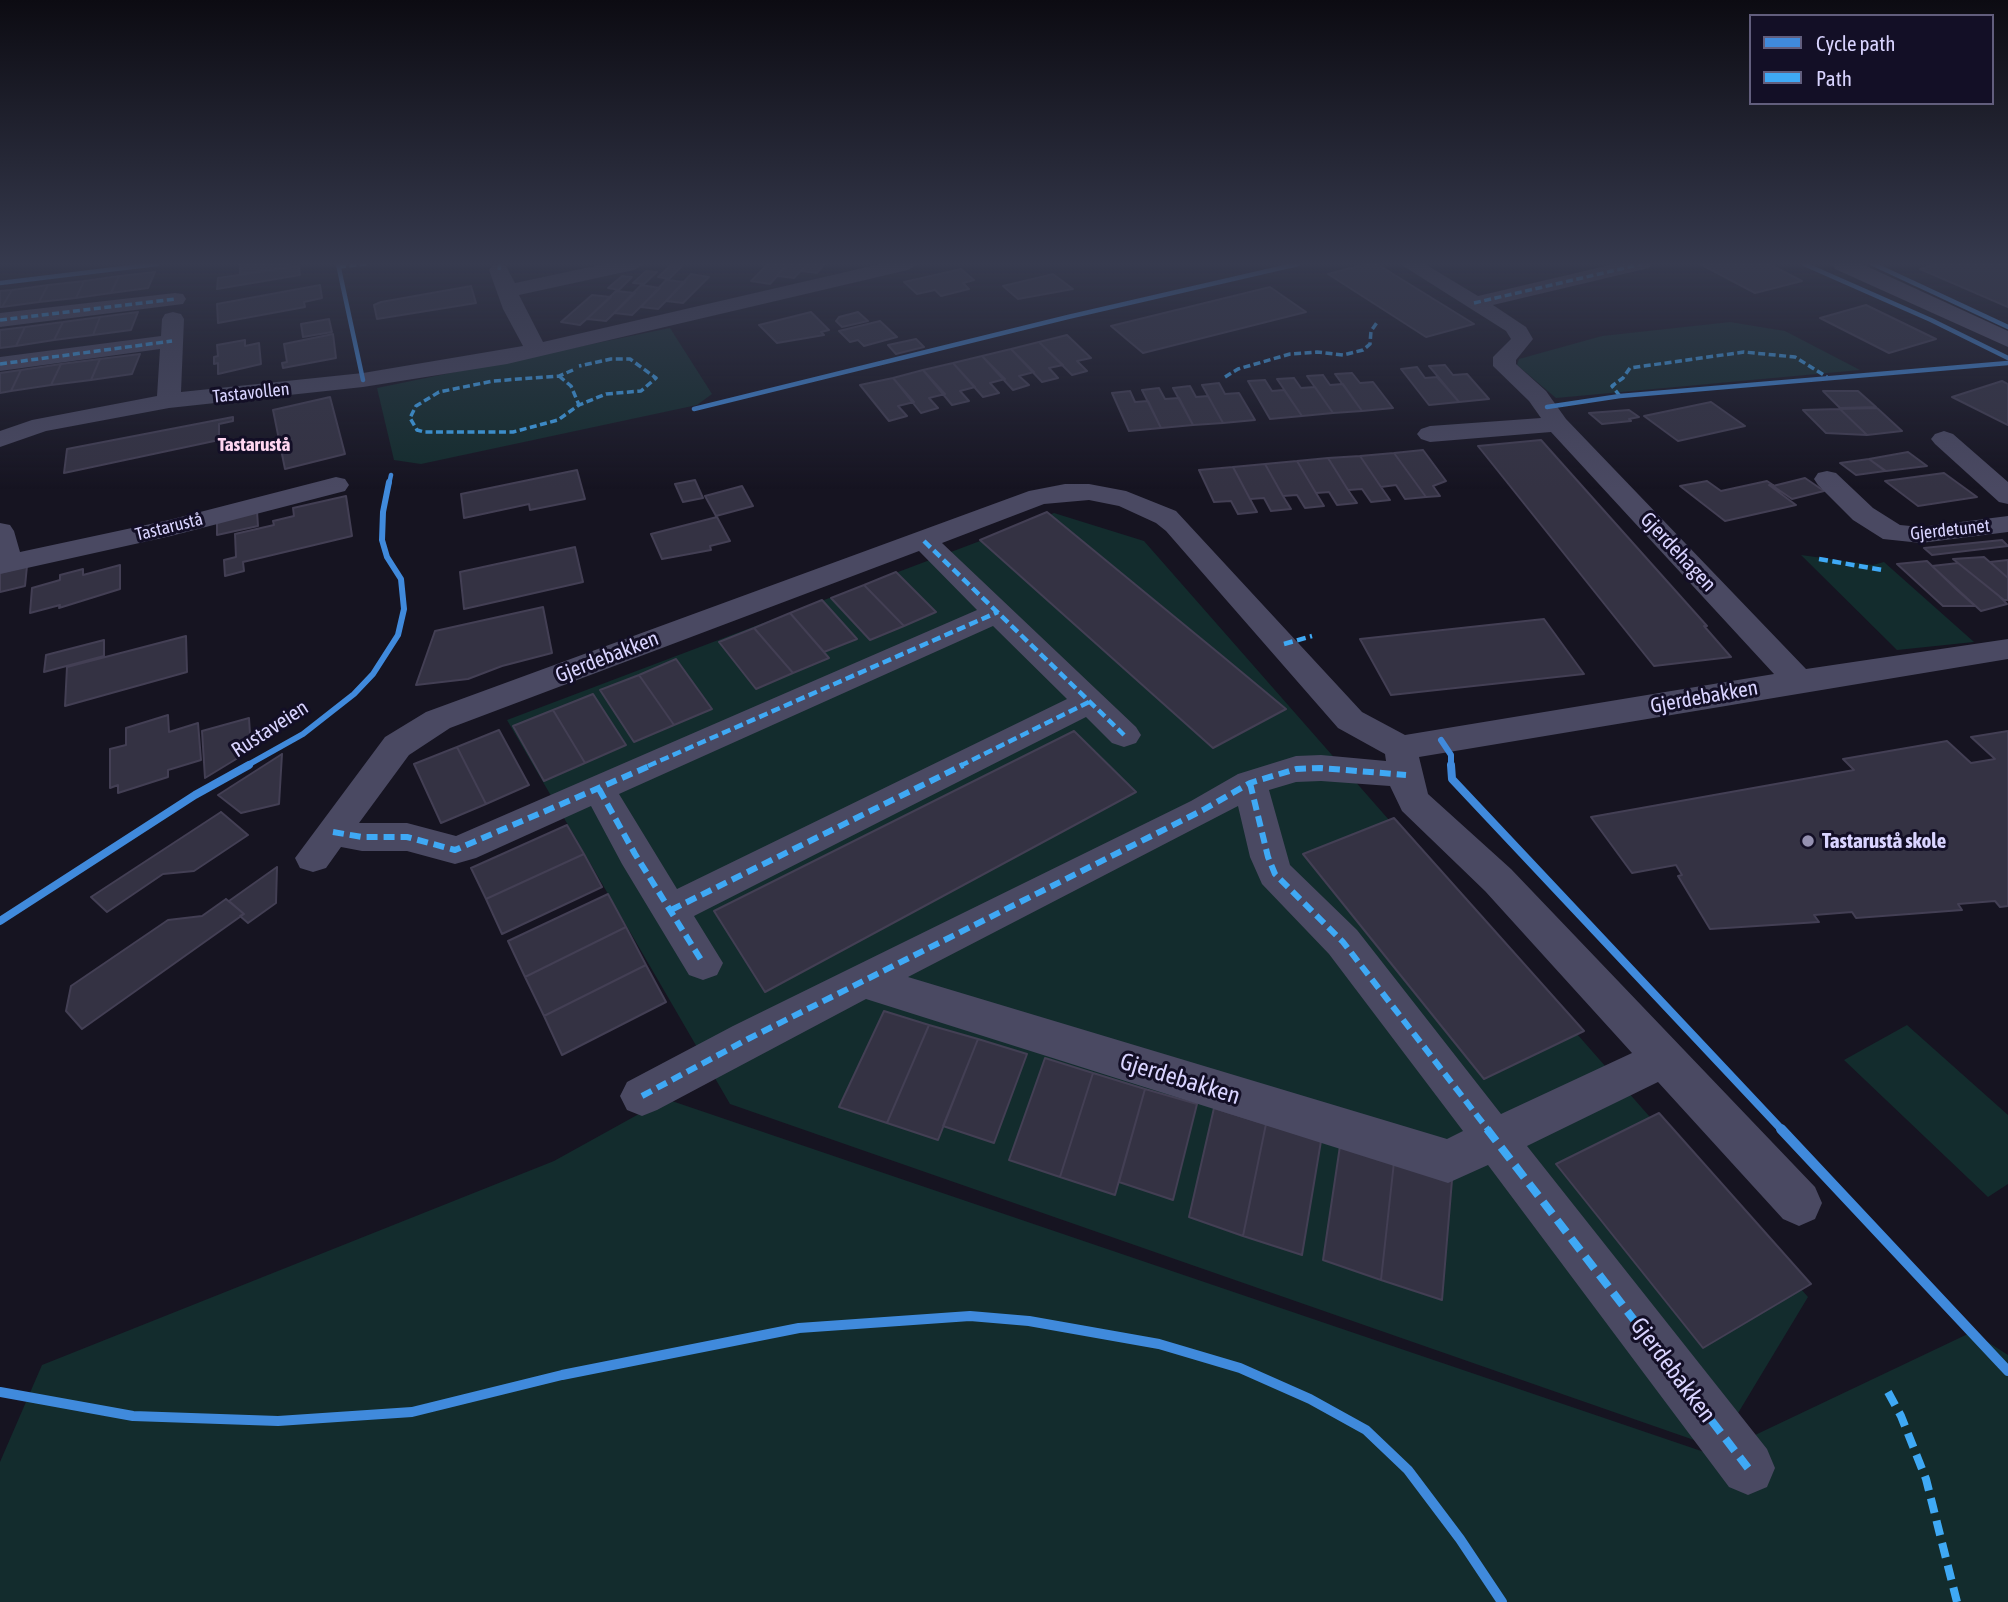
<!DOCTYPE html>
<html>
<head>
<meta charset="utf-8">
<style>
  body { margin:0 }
  #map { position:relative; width:2008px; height:1602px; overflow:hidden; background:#161421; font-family:"Asap Condensed",sans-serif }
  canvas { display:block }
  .legend { position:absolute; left:1749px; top:14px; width:245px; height:91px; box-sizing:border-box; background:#130f26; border:2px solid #625e7d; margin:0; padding:9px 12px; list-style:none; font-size:21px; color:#d9d4ff }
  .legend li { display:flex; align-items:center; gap:14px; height:35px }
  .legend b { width:35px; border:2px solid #625e7d }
</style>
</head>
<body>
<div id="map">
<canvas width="2008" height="1602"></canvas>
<ul class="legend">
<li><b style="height:9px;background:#408adc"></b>Cycle path</li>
<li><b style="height:9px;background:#3fa9f5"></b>Path</li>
</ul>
</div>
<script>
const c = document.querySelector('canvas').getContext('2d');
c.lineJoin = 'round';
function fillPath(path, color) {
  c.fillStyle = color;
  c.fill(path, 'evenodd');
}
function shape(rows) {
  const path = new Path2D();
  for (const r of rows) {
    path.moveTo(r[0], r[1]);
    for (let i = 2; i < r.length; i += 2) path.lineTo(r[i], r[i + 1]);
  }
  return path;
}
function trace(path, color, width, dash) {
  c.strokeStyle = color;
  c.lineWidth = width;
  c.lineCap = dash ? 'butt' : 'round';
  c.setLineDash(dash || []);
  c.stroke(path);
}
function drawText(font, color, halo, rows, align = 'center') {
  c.font = font + ' "Asap Condensed",sans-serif';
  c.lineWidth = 6;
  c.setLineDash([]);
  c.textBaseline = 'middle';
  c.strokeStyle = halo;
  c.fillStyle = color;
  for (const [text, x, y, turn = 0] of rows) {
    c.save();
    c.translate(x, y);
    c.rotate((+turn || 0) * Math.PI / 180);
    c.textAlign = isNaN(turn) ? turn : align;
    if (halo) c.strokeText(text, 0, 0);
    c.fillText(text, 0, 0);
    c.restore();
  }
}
const green = shape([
  [1730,322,1785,331,1860,370,1556,398,1517,365,1519,359,1602,336],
  [670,328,712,394,697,405,421,464,394,460,377,388],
  [1054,513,1144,541,1808,1297,1717,1448,730,1104,507,720],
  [1801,555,1873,565,1884,562,1974,642,1897,650],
  [1907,1025,2008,1115,2008,1184,1988,1197,1844,1060],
  [666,1099,1713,1455,1972,1332,2008,1355,2008,1602,0,1602,0,1462,42,1365,554,1161]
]);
const building = shape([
  [240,264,291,264,291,267,240,274,240,264],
  [768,264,788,264,770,284,751,281,768,264],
  [788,264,807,264,794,278,777,276,788,264],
  [807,264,825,264,817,273,801,271,807,264],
  [1366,264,1377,264,1474,324,1426,337,1328,274,1366,264],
  [1700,264,1769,264,1802,281,1755,293,1700,264],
  [1936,264,2008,264,2008,307,1920,269,1936,264],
  [671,265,682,266,669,279,658,277,671,265],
  [299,266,300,275,217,289,218,278,299,266],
  [961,269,974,280,963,283,969,289,941,296,935,290,917,294,904,282,961,269],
  [646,271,657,272,644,284,633,283,646,271],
  [155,272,148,288,111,293,119,276,155,272],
  [691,274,709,277,683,303,666,301,691,274],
  [1053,274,1073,289,1018,299,1003,286,1053,274],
  [119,276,111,293,76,298,84,281,119,276],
  [622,276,632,277,619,290,608,288,622,276],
  [666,280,685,282,658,309,641,307,666,280],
  [84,281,76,298,39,302,48,285,84,281],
  [48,285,39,302,2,307,12,290,48,285],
  [320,285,322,298,304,302,305,307,218,323,217,304,320,285],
  [641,285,660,288,632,315,614,313,641,285],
  [471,286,476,303,377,319,374,305,381,302,471,286],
  [1270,287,1306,312,1143,353,1111,326,1270,287],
  [12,290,2,307,0,307,0,291,12,290],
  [616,291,635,293,606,321,587,319,616,291],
  [592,295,611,297,580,325,561,322,592,295],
  [1866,305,1936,339,1889,353,1820,318,1866,305],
  [138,312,131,330,93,335,100,317,138,312],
  [811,312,829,330,821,332,824,335,777,343,759,325,811,312],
  [858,312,868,321,842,327,836,321,839,317,858,312],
  [100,317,93,335,54,340,63,322,100,317],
  [329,319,332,332,303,337,301,324,329,319],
  [880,321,897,337,864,346,858,340,850,342,839,331,880,321],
  [63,322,54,340,16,346,25,327,63,322],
  [25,327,16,346,0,348,0,330,25,327],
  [333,334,336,358,283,368,282,363,287,362,284,344,333,334],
  [1067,335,1091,358,1077,361,1087,371,1072,375,1039,342,1067,335],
  [916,339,924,347,896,354,888,345,916,339],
  [245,340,245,346,259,343,261,364,218,374,218,363,214,364,214,357,218,356,217,345,245,340],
  [1039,342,1063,365,1049,368,1058,378,1042,382,1011,349,1039,342],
  [1011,349,1034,372,1019,376,1029,385,1013,390,982,356,1011,349],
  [140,354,132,374,91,380,100,359,140,354],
  [982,356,1005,379,990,383,999,393,983,397,953,363,982,356],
  [100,359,91,380,51,385,61,364,100,359],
  [953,363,975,387,960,391,969,401,952,405,923,370,953,363],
  [61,364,51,385,11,391,21,370,61,364],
  [1445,365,1453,375,1467,374,1489,399,1459,402,1429,366,1445,365],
  [1417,367,1425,378,1437,377,1459,402,1429,405,1401,369,1417,367],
  [21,370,11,391,0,393,0,373,21,370],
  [923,370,945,394,929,398,938,408,921,413,893,378,923,370],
  [1352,373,1360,383,1373,382,1393,408,1362,411,1335,374,1352,373],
  [1323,375,1330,385,1343,384,1362,411,1333,413,1307,376,1323,375],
  [893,378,914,402,898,406,907,416,889,421,860,385,893,378],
  [1294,378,1301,388,1315,387,1333,413,1302,416,1277,379,1294,378],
  [1265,380,1272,391,1284,390,1302,416,1270,419,1248,381,1265,380],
  [2002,381,2008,384,2008,425,1952,397,2002,381],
  [1219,383,1225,394,1239,393,1255,420,1223,423,1202,385,1219,383],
  [1190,386,1196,397,1208,396,1223,423,1193,425,1173,388,1190,386],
  [1159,388,1165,399,1179,398,1193,425,1161,428,1142,390,1159,388],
  [1130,391,1135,402,1148,401,1161,428,1129,431,1112,393,1130,391],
  [1823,391,1858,391,1876,407,1840,408,1823,391],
  [330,397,345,454,285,469,273,410,330,397],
  [1711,402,1745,426,1678,441,1644,416,1711,402],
  [1877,408,1902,431,1867,435,1840,409,1877,408],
  [1840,409,1867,435,1826,433,1803,410,1840,409],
  [1629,410,1639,417,1629,419,1631,421,1602,424,1589,413,1629,410],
  [233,417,233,421,219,424,219,440,64,473,67,449,233,417],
  [1541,440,1707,626,1704,626,1731,657,1654,666,1478,446,1541,440],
  [1423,450,1446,481,1433,486,1440,496,1426,497,1394,453,1423,450],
  [1908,452,1927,466,1886,471,1869,459,1908,452],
  [1394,453,1426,497,1405,499,1396,485,1381,487,1360,456,1394,453],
  [1360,456,1381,487,1390,500,1371,502,1362,489,1348,490,1328,458,1360,456],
  [1328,458,1348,490,1357,503,1337,505,1329,492,1316,493,1297,461,1328,458],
  [1869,459,1885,471,1856,475,1840,463,1869,459],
  [1297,461,1316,493,1324,506,1305,508,1297,495,1283,496,1265,464,1297,461],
  [1265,464,1283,496,1291,509,1271,511,1264,498,1250,499,1233,467,1265,464],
  [1233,467,1250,499,1257,512,1238,514,1231,501,1214,502,1199,470,1233,467],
  [577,470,585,499,530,510,529,504,464,518,461,494,577,470],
  [1944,473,1977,497,1918,506,1885,481,1944,473],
  [1805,478,1824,491,1792,499,1773,486,1805,478],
  [695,480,703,498,683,502,675,484,695,480],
  [1707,481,1721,491,1767,481,1773,485,1769,485,1796,505,1725,521,1680,486,1707,481],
  [742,486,753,506,716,516,705,496,742,486],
  [346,496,352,536,243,562,244,571,225,576,224,560,236,557,235,534,274,525,273,521,294,516,293,508,346,496],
  [257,511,258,526,217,535,217,521,257,511],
  [1047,512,1221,655,1286,709,1213,748,980,540,1047,512],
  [717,517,730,541,710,546,711,550,662,559,651,534,717,517],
  [2002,540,2008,546,1932,555,1924,548,2002,540],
  [575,547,583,582,464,609,460,572,575,547],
  [1984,557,2008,578,2008,600,2004,600,1953,559,1984,557],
  [2008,560,2008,578,1990,562,2008,560],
  [1927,561,1957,590,1975,606,1943,606,1897,564,1927,561],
  [1958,563,1998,595,2007,604,1981,611,1932,566,1958,563],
  [120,565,120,589,59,608,60,605,30,613,32,588,60,580,60,575,83,569,83,575,120,565],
  [27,566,25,586,0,592,0,573,27,566],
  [896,572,936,612,904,626,864,585,896,572],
  [864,585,904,626,870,640,831,598,864,585],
  [822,600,857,639,824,652,790,613,822,600],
  [543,607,552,653,502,666,468,679,416,685,435,631,543,607],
  [790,613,829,658,793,673,754,628,790,613],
  [1544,619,1584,674,1391,695,1360,639,1544,619],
  [754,628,793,673,756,689,719,642,754,628],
  [186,636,187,672,65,706,67,667,186,636],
  [104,640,104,656,44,672,46,655,104,640],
  [676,659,712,709,674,725,639,675,676,659],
  [639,675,674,725,634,742,600,690,639,675],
  [593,694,626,745,585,763,553,710,593,694],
  [553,710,585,763,544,781,513,726,553,710],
  [168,715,169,732,198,723,201,760,168,770,168,777,118,793,118,785,110,788,110,749,126,745,126,728,168,715],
  [249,718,251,750,205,778,202,731,249,718],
  [499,730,529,785,486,804,457,747,499,730],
  [1074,731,1136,792,765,992,714,911,1074,731],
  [2008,731,2008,906,2000,907,1995,901,1958,904,1962,910,1856,918,1852,912,1814,915,1819,922,1710,929,1678,876,1682,875,1676,865,1632,873,1591,817,1854,770,1843,759,1947,741,1971,763,1995,759,1971,737,2008,731],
  [457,747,486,804,441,823,414,764,457,747],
  [282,754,279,804,241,813,218,795,282,754],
  [221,812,248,835,194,871,163,874,107,912,91,897,221,812],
  [1394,818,1584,1031,1484,1079,1303,854,1394,818],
  [567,825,584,854,486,899,471,868,567,825],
  [584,854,602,887,502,934,486,899,584,854],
  [277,867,276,903,248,923,240,916,244,914,229,901,277,867],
  [608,894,626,927,525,977,508,941,608,894],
  [226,899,244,914,82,1029,66,1011,71,986,168,920,202,916,226,899],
  [626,927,646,965,544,1016,525,977,626,927],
  [646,965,666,1002,562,1055,544,1016,646,965],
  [884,1011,929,1025,887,1123,839,1107,884,1011],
  [929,1025,978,1039,938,1140,887,1123,929,1025],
  [978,1039,1027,1054,994,1143,943,1126,978,1039],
  [1045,1058,1093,1073,1060,1177,1009,1160,1045,1058],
  [1093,1073,1145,1089,1115,1195,1060,1177,1093,1073],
  [1145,1089,1197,1104,1173,1200,1119,1182,1145,1089],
  [1214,1108,1266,1124,1243,1236,1189,1217,1214,1108],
  [1659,1113,1811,1284,1703,1348,1556,1164,1659,1113],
  [1266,1124,1321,1141,1302,1255,1243,1236,1266,1124],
  [1340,1146,1394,1162,1381,1280,1323,1260,1340,1146],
  [1394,1162,1452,1180,1442,1300,1381,1280,1394,1162]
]);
const minor = shape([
  [501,264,506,266,515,283,604,264,644,264,634,270,519,295,543,342,880,264,918,264,908,270,507,364,363,387,169,408,46,431,0,447,0,431,32,420,157,396,160,349,0,371,0,357,161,336,162,319,165,314,173,312,181,314,184,319,181,392,363,373,523,346,503,309,489,270,492,266,501,264],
  [1400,264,1425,264,1478,296,1614,264,1652,264,1649,268,1493,305,1526,327,1533,339,1516,360,1516,364,1546,391,1566,419,1806,669,2008,639,2008,659,1419,757,1428,794,1511,869,1815,1187,1822,1203,1815,1219,1799,1226,1783,1219,1658,1082,1527,1146,1767,1449,1775,1468,1767,1487,1748,1495,1729,1487,1488,1165,1448,1183,866,999,657,1110,642,1116,627,1110,620,1096,627,1082,733,1026,1191,801,1238,774,1296,756,1321,755,1386,761,1385,754,1338,728,1166,531,1156,523,1119,506,1089,500,1044,504,942,543,1136,727,1141,735,1136,743,1124,747,1112,743,1086,717,694,916,723,963,717,975,703,980,689,975,622,864,591,806,476,858,455,864,407,851,362,851,341,847,326,868,313,872,300,868,295,858,385,737,426,712,1029,491,1065,484,1089,484,1126,491,1176,511,1362,712,1405,735,1774,674,1551,432,1430,442,1421,439,1417,434,1421,429,1430,426,1541,418,1529,401,1493,366,1493,357,1511,339,1506,331,1400,264],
  [919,551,977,610,456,836,407,823,359,823,409,755,450,728,919,551],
  [993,626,1067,699,677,889,619,794,993,626],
  [1321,781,1390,786,1402,811,1485,891,1632,1053,1501,1114,1357,930,1290,865,1269,790,1296,782,1321,781],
  [1238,806,1250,857,1262,884,1329,954,1463,1131,1447,1139,908,977,1238,806],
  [175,293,183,294,186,299,183,304,0,327,0,313,175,293],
  [1944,431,1953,434,2008,482,2008,504,1999,502,1935,444,1931,439,1935,434,1944,431],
  [1827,471,1836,473,1873,508,1900,525,1921,527,2008,516,2008,532,1921,543,1883,539,1853,520,1818,485,1814,479,1818,473,1827,471],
  [336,477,345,479,349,485,345,491,171,536,0,574,0,523,10,525,14,531,20,552,169,520,336,477]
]);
const secondary = shape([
  [1832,264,1862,264,2008,331,2008,347,1835,269,1832,264]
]);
const quietFar3 = shape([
  [339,267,366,264],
  [499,270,500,264],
  [1474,303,1642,264],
  [0,320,175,299],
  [0,364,172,341],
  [573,370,559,376,493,381,439,392,416,406,410,418,417,430,424,432,513,432,558,420,579,405,606,394,641,391,656,378,630,359,611,359,579,366],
  [559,376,571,386,579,405],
  [1225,377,1238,369,1290,354,1317,352,1343,355,1363,350,1370,344,1371,331,1378,321],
  [1620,396,1612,386,1623,378,1630,368,1744,352,1795,357,1827,377]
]);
const quietFar2 = shape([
  [924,541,1124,735],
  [1819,559,1882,570],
  [1284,644,1312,636],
  [648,766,998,612],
  [960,766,1091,701]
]);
const quietFar1 = shape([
  [1250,783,1268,857,1275,874,1343,942,1489,1131],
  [599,789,635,854,703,963],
  [333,832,362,837,407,837,455,850,652,765],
  [671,910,963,765],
  [642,1096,748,1039,1203,810,1250,783,1296,769,1321,768,1406,775]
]);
const quiet = shape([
  [1487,1129,1748,1468],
  [1888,1392,1901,1416,1926,1479,1957,1602]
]);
const cyclewayFar3 = shape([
  [338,264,363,380],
  [1804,264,1931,320,2008,358],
  [1873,264,2008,327],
  [0,283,157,264],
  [1547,407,1620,396,2008,363],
  [694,409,1068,317,1298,264],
  [389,484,391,475]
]);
const cyclewayFar2 = shape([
  [1441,740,1451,755,1451,766],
  [246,766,303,734,354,694,373,674,398,635,404,609,401,579,387,557,382,540,383,512,389,482]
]);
const cyclewayFar1 = shape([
  [1451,765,1452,779,1783,1131],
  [0,921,195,795,249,765]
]);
const cycleway = shape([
  [1781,1129,2008,1371],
  [0,1392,133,1416,278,1421,412,1412,562,1375,799,1328,970,1316,1029,1321,1159,1344,1240,1368,1310,1399,1366,1430,1408,1470,1460,1539,1502,1602]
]);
const markers = [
  [1808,841,7,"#9591b1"]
];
const farStreetnames = [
  ["Tastavollen",251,393,-6],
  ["Tastarustå",169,527,-14],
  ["Gjerdetunet",1950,530,-6]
];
const farNeighbourhoodnames = [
  ["Tastarustå",254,445]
];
const streetNames = [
  ["Gjerdehagen",1678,552,47],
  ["Gjerdebakken",607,657,-21],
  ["Gjerdebakken",1704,697,-10],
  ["Rustaveien",270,729,-33]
];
const poiNames = [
  ["Tastarustå skole",1822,841]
];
const nearStreetnames = [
  ["Gjerdebakken",1180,1079,17],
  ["Gjerdebakken",1673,1370,53]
];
fillPath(green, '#132c2d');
fillPath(building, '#343243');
trace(building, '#433f54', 2);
fillPath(minor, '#4a4962');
fillPath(secondary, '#575674');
trace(quietFar3, '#3fa9f5', 3.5, [7, 3.5]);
trace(quietFar2, '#3fa9f5', 4.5, [9, 4.5]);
trace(quietFar1, '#3fa9f5', 6, [11, 6]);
trace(quiet, '#3fa9f5', 8, [15, 8]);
trace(cyclewayFar3, '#408adc', 4.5);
trace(cyclewayFar2, '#408adc', 6);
trace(cyclewayFar1, '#408adc', 8);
trace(cycleway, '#408adc', 10);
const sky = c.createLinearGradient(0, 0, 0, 489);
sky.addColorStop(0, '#0c0b12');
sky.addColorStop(0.54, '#363a4e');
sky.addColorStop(1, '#363a4e00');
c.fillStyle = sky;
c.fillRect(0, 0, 2008, 489);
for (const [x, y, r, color] of markers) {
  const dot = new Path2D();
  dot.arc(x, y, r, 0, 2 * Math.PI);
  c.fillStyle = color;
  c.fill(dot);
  trace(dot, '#130f26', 2.5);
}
drawText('18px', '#d9d4ff', '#130f26', farStreetnames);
drawText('bold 19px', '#ffd6f0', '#130f26', farNeighbourhoodnames);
drawText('21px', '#d9d4ff', '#130f26', streetNames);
drawText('bold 21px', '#d9d4ff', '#130f26', poiNames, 'left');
drawText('24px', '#d9d4ff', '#130f26', nearStreetnames);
</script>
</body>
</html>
